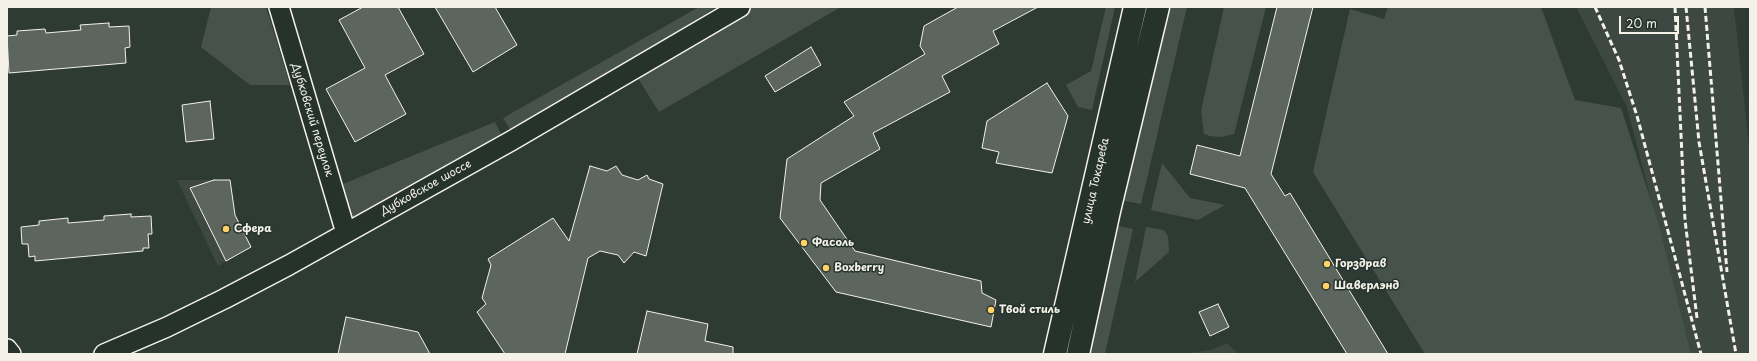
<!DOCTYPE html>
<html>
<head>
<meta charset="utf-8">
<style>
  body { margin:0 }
  #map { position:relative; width:1757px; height:361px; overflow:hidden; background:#2e3b34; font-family:"Playpen Sans",sans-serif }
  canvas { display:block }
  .frame { position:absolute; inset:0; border:8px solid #f4f1e8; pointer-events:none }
  .scale { position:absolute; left:1619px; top:16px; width:60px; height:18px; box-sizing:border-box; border:2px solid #f4f1e8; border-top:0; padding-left:5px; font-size:12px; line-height:14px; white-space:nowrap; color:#f4f1e8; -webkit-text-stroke:3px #26332d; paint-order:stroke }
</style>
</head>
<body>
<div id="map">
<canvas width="1757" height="361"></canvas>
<div class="frame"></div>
<div class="scale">20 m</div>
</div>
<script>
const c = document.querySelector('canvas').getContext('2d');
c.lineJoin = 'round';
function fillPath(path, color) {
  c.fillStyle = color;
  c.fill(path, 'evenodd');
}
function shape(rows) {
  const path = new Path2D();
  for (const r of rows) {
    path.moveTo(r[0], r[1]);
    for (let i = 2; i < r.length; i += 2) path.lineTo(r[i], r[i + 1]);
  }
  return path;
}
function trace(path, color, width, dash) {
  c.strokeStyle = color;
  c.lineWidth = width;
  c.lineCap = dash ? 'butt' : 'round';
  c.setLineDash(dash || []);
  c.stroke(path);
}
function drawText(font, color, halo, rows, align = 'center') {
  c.font = font + ' "Playpen Sans",sans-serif';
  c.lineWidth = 3;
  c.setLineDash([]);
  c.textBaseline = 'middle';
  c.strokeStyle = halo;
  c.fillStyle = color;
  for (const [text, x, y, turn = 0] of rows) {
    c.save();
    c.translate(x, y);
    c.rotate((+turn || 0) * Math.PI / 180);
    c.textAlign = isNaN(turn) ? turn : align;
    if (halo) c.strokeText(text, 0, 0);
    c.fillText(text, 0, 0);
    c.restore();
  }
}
const built = shape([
  [1576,7,1734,7,1750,155,1750,354,1691,354,1627,107],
  [177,180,230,180,235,215,251,247,218,266],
  [1227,343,1239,354,1180,354,1211,350]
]);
const green = shape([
  [211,7,266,7,290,85,250,85,201,47],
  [699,7,716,7,513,134,503,118],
  [753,7,841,7,659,112,636,75],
  [1106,7,1115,7,1092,110,1078,107,1066,85,1091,71],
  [1164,7,1187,7,1141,204,1119,200],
  [1224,7,1266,7,1234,134,1221,137,1210,136,1204,134,1201,111],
  [1388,7,1541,7,1575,100,1621,108,1658,222,1691,354,1425,354,1313,172,1350,9,1384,19],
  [495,122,503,138,351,224,338,186],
  [1162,163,1190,198,1225,205,1198,220,1151,210],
  [1113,225,1133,229,1105,354,1084,354],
  [1146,227,1164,230,1168,236,1169,252,1135,282]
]);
const building = shape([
  [363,7,398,7,424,54,385,75,406,114,355,142,326,89,365,68,339,20,363,7],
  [435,7,495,7,517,45,473,72,435,7],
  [958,7,1038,7,993,31,999,44,942,76,950,92,873,133,880,149,821,183,820,200,855,251,981,281,982,293,996,300,991,327,836,292,780,218,787,159,854,116,844,102,925,54,920,46,924,26,958,7],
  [1277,7,1313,7,1271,174,1285,196,1290,193,1388,354,1347,354,1245,188,1190,174,1197,145,1240,156,1277,7],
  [109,23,109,27,129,26,130,47,125,48,126,63,9,73,7,36,17,35,17,31,45,29,46,33,81,30,80,25,109,23],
  [811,47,821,65,775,92,765,76,811,47],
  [1047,83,1068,116,1052,173,996,163,999,152,982,148,987,121,1047,83],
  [210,101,214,139,186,142,182,105,210,101],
  [590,166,607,171,616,166,622,175,638,180,647,175,649,179,663,184,646,256,634,252,624,263,618,255,600,251,588,258,565,354,505,354,477,312,486,304,482,298,491,265,488,259,553,218,569,241,590,166],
  [214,180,230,180,235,215,251,247,226,261,190,188,214,180],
  [131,214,131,217,151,216,152,234,148,234,149,248,143,248,143,251,35,261,35,256,29,257,28,244,22,244,21,227,39,225,39,221,68,218,68,223,104,220,104,216,131,214],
  [1218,304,1229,327,1210,336,1199,312,1218,304],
  [647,311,708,324,705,341,733,347,733,354,637,354,647,311],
  [346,317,418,332,430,354,338,354,346,317]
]);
const street = shape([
  [279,7,346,233],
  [7,349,11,354],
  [104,354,167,327,224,299,289,265,511,141,740,7]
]);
const secondary = shape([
  [1055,354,1135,7],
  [1078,354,1109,211,1158,7]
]);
const rail = shape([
  [1595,7,1619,60,1637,116,1701,354],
  [1675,7,1685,220,1697,318],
  [1686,7,1699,142,1736,354],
  [1705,7,1727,272]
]);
const markers = [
  [226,229,4,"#ffd166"],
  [804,243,4,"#ffd166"],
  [1327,264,4,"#ffd166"],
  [826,268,4,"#ffd166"],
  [1326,286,4,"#ffd166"],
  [991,310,4,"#ffd166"]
];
const streetNames = [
  ["Дубковский переулок",312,120,73],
  ["улица Токарева",1096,181,-77],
  ["Дубковское шоссе",426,188,-29]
];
const poiNames = [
  ["Сфера",234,229],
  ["Фасоль",812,243],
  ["Горздрав",1335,264],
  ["Boxberry",834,268],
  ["Шаверлэнд",1334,286],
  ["Твой стиль",999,310]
];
fillPath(built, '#3c4841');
fillPath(green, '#48524c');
fillPath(building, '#5c655e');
trace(building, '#f4f1e8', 1);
trace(street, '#f4f1e8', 22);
trace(secondary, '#f4f1e8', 25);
trace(street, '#26332d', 19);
trace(secondary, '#26332d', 22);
trace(rail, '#f4f1e8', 3, [6, 3]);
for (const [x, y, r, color] of markers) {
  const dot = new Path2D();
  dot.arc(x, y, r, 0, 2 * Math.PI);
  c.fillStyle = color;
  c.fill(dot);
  trace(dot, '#26332d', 1.5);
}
drawText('11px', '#f4f1e8', '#26332d', streetNames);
drawText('bold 11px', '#f4f1e8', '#26332d', poiNames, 'left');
</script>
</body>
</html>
